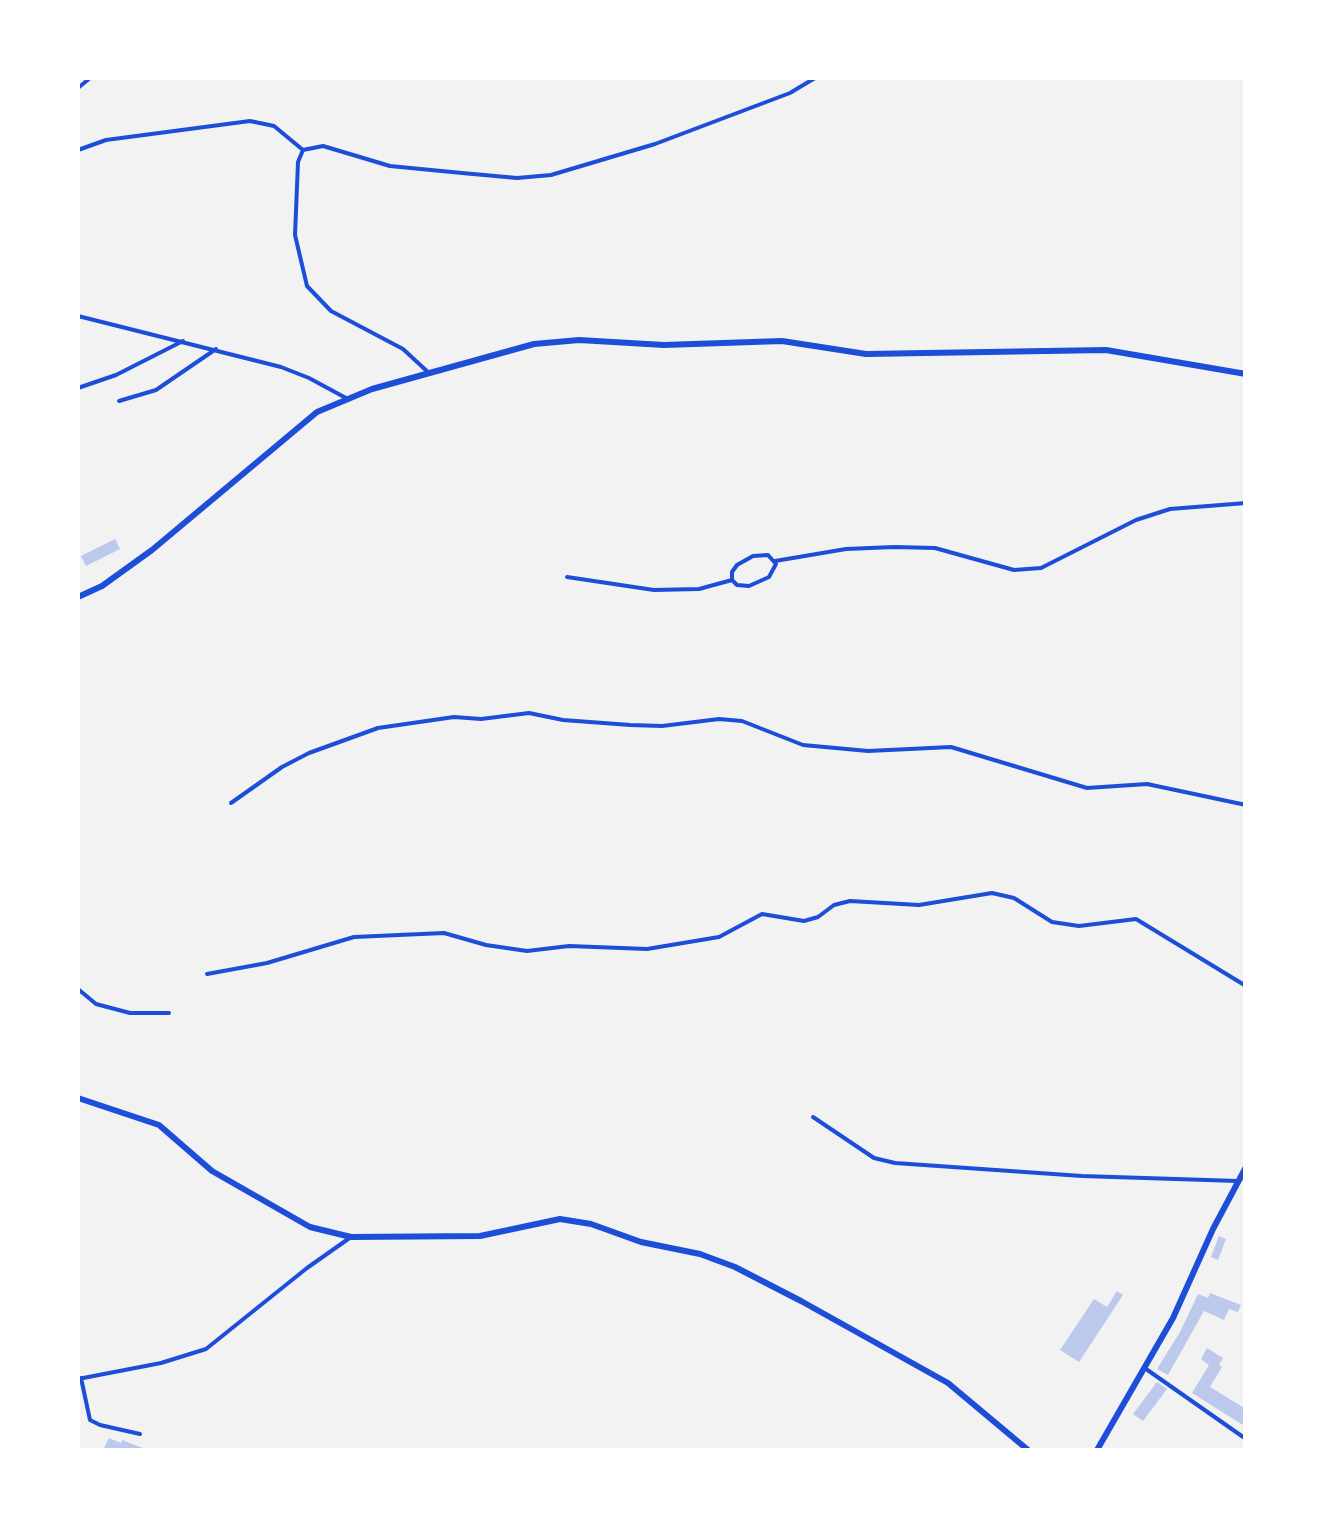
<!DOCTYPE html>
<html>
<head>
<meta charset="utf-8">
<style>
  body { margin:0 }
  #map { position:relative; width:1323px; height:1528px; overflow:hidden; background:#f2f2f2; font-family:"Times New Roman",serif }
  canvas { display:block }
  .frame { position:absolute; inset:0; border:80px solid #fff; pointer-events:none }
</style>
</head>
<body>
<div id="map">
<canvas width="1323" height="1528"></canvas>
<div class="frame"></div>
</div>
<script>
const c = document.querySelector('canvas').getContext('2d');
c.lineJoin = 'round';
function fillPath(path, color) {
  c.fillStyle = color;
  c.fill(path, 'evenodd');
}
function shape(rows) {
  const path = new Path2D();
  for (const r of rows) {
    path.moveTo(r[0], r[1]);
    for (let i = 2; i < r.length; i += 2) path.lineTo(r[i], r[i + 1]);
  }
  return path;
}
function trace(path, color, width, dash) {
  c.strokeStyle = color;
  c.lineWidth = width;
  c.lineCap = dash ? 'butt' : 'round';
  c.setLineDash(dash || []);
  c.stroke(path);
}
const building = shape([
  [115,539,120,549,86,566,81,556],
  [1219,1236,1226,1239,1218,1260,1211,1257],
  [1117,1291,1123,1295,1079,1362,1060,1350,1094,1299,1107,1307],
  [1210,1293,1241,1305,1238,1312,1229,1309,1224,1320,1204,1311,1168,1375,1157,1369,1180,1332,1198,1294,1208,1298],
  [1207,1348,1223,1358,1219,1365,1222,1367,1210,1387,1246,1409,1246,1427,1192,1393,1209,1365,1201,1359],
  [1157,1382,1167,1389,1143,1421,1133,1414],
  [109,1438,121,1443,122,1440,148,1450,103,1450]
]);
const service = shape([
  [78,88,90,78],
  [78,150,106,140,250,121,274,126,303,150],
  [78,316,281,367,309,378,346,398],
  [429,373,403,349,331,311,307,286,295,235,298,162,303,150,323,146,390,166,462,173,517,178,551,175,655,144,790,93,815,78],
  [78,388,116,375,183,341],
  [119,401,156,390,216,349],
  [775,561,846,549,894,547,935,548,1014,570,1041,568,1136,520,1170,509,1246,503],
  [567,577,654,590,699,589,732,580,737,585,749,586,769,577,776,564,768,555,753,556,737,565,732,572,732,580],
  [231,803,282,767,309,753,378,728,454,717,481,719,529,713,563,720,630,725,662,726,719,719,742,721,803,745,868,751,951,747,1087,788,1147,784,1246,805],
  [207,974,267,963,354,937,444,933,486,945,527,951,569,946,647,949,719,937,762,914,804,921,818,917,834,905,850,901,919,905,992,893,1014,898,1052,922,1079,926,1136,919,1246,986],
  [78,989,96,1004,130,1013,169,1013],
  [813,1117,874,1158,895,1163,1082,1176,1238,1181],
  [1146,1369,1246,1439],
  [81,1378,90,1420,100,1425,140,1434],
  [78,1379,161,1363,206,1349,307,1268,351,1237]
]);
const minor = shape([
  [78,597,102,586,152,550,317,412,372,389,534,344,579,340,664,345,782,341,866,354,1106,350,1246,374],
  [78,1098,159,1125,212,1171,310,1227,351,1237,480,1236,560,1219,591,1224,641,1242,700,1254,735,1267,801,1301,948,1383,1028,1450],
  [1097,1450,1173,1318,1213,1229,1246,1167]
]);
fillPath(building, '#bdc9ec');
trace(service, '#1d4ed8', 4);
trace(minor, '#1d4ed8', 6);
</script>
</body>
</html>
